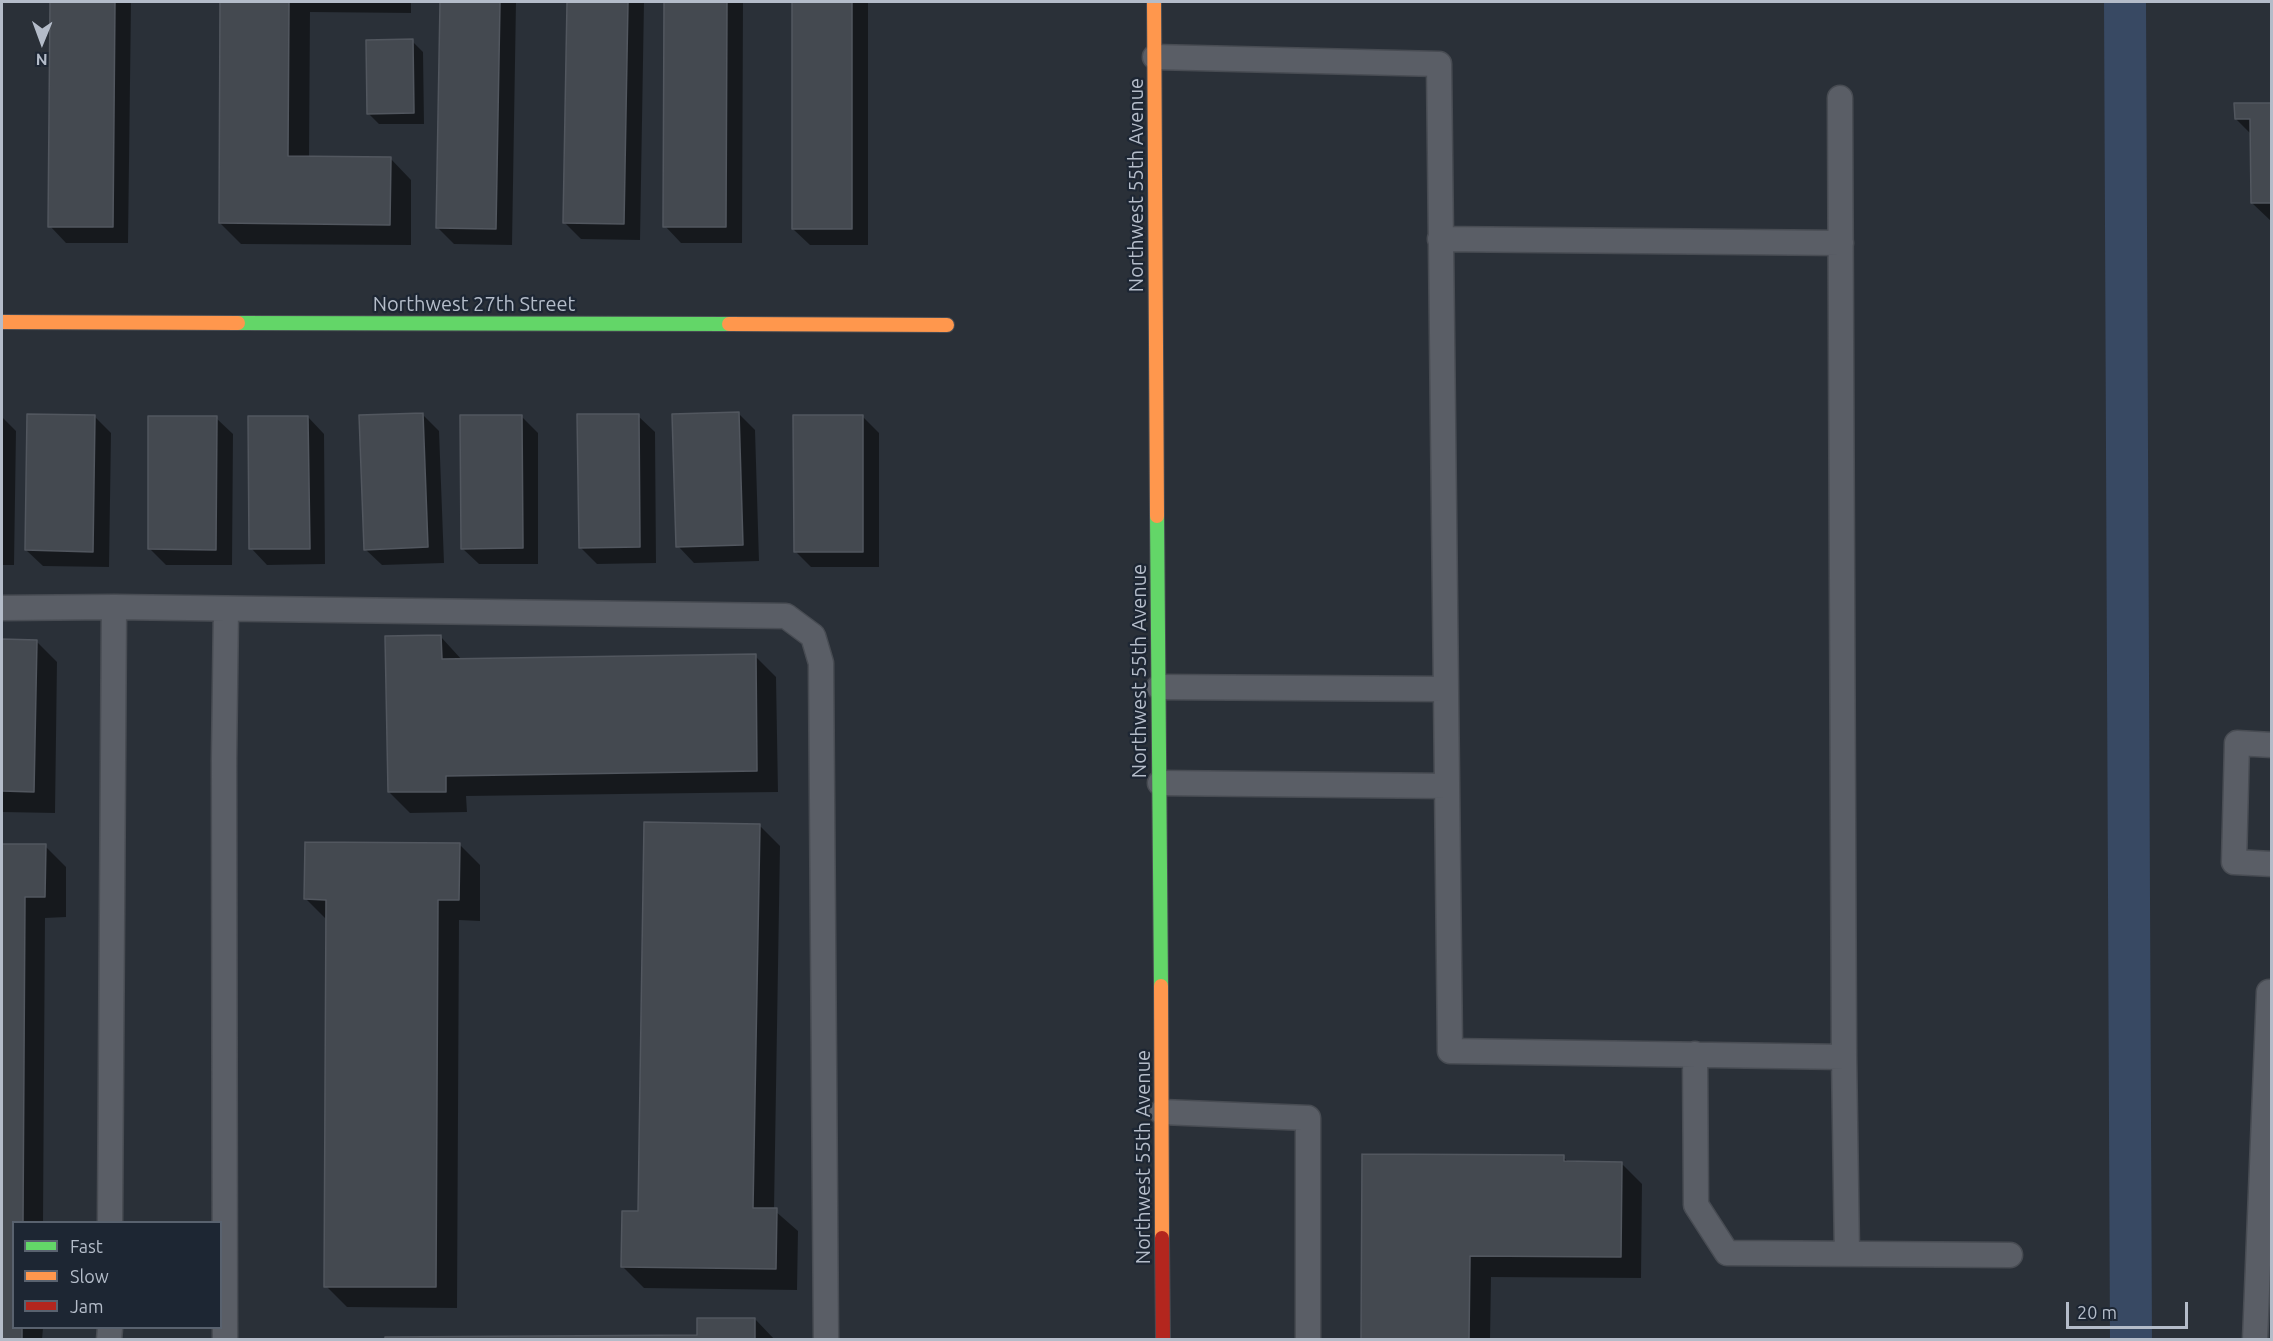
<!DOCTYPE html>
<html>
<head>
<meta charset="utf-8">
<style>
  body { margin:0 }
  #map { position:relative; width:2273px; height:1341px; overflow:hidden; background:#2a3038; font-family:Ubuntu,sans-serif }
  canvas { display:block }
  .frame { position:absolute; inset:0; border:3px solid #b4bcc9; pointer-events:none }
  .legend { position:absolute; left:12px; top:1221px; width:210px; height:108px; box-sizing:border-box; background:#1d2633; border:2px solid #59626f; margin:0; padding:8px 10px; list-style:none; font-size:18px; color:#b4bcc9 }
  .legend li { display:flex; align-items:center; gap:12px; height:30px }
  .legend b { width:30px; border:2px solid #59626f }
  .north { position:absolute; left:12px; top:12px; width:60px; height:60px; -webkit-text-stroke:4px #1d2633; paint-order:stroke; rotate:181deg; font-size:16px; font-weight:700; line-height:24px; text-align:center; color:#b4bcc9 }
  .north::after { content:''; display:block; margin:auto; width:21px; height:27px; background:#b4bcc9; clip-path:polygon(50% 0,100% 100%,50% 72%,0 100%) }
  .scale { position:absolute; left:2066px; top:1302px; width:122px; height:27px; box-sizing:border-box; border:3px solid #b4bcc9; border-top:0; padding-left:8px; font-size:18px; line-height:21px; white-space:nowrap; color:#b4bcc9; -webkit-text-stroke:4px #1d2633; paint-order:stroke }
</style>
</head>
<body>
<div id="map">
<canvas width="2273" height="1341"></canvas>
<div class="frame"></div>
<ul class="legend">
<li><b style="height:8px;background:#63d668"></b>Fast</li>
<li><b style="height:8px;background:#ff974d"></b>Slow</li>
<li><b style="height:8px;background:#b3261e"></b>Jam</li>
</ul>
<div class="north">N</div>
<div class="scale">20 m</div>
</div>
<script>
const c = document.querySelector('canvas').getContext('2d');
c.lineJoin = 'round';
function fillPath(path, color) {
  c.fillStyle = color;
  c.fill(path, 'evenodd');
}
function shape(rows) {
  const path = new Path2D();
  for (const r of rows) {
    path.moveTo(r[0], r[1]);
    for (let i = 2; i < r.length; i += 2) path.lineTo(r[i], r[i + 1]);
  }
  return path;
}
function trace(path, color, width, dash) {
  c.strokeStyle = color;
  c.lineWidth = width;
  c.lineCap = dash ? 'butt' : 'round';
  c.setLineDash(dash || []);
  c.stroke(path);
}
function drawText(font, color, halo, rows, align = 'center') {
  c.font = font + ' Ubuntu,sans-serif';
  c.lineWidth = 4.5;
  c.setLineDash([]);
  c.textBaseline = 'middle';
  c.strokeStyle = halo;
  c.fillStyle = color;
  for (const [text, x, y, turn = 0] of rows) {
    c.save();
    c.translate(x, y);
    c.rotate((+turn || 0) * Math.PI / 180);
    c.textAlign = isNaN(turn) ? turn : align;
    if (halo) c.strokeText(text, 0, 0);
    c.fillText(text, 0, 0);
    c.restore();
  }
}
const shadow = shape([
  [52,2,131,2,128,243,66,243,50,226],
  [222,2,411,2,411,13,310,12,309,157,390,158,411,180,411,245,241,244,220,223],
  [441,2,516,2,512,245,454,244,437,227],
  [568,2,644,2,640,240,581,239,565,223],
  [666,2,743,2,742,243,681,243,665,226],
  [793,2,868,2,868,245,810,245,793,229],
  [412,41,423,52,424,124,379,124,368,113],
  [2272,104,2272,222,2252,203,2251,134,2236,119],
  [739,414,755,430,759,561,694,563,678,546],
  [423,415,439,431,444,563,382,565,365,549],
  [521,416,538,433,538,564,479,564,462,548],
  [638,416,655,432,656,563,597,564,580,547],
  [862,416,879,433,879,567,811,567,795,551],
  [2,417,16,431,14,565,2,565],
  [95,417,111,433,109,567,43,566,26,550],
  [308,417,324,434,325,564,267,565,251,548],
  [216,418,233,434,232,565,166,565,150,549],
  [441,637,462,660,755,656,776,677,778,792,466,796,467,812,410,813,389,792],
  [2,641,36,641,57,662,55,813,2,812],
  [759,825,780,846,774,1210,798,1231,797,1290,644,1288,622,1266],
  [459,844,480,865,480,921,459,920,457,1308,347,1307,326,1286,327,920,306,899],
  [2,845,45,846,66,867,66,917,45,918,43,1222,14,1222,14,1328,43,1328,42,1340,2,1340],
  [1563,1157,1569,1163,1621,1163,1642,1184,1641,1278,1491,1277,1490,1340,1362,1340],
  [755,1319,775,1340,387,1340,699,1337]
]);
const canal = shape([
  [2125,2,2131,1340]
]);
const building = shape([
  [50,2,115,2,113,227,48,227,50,2],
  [220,2,289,2,288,156,391,157,390,225,219,223,220,2],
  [440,2,500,2,496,229,436,228,440,2],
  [567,2,628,2,624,224,563,223,567,2],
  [664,2,727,2,726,227,663,227,664,2],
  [792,2,852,2,852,229,792,229,792,2],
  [413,39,414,113,367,114,366,40,413,39],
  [2234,103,2272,103,2272,203,2251,203,2250,119,2235,119,2234,103],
  [739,412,743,545,676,547,672,414,739,412],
  [423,413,428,547,364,550,359,415,423,413],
  [27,414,95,415,93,552,25,550,27,414],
  [577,414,639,414,640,547,579,548,577,414],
  [460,415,522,415,523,548,461,549,460,415],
  [793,415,863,415,863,552,794,552,793,415],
  [148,416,217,416,216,550,148,549,148,416],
  [248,416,308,416,310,549,249,549,248,416],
  [441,635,442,659,756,654,757,771,446,776,446,792,388,792,385,636,441,635],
  [2,639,37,640,34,792,2,791,2,639],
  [644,822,760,824,753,1208,777,1208,776,1269,621,1267,622,1211,638,1211,644,822],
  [305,842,460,843,459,900,438,900,436,1287,324,1287,326,900,304,899,305,842],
  [2,844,46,844,45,897,25,897,23,1222,14,1222,14,1328,22,1328,22,1340,2,1340,2,844],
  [1362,1154,1564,1155,1564,1161,1622,1162,1621,1257,1470,1256,1469,1340,1361,1340,1362,1154],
  [697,1318,755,1318,755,1340,385,1340,385,1337,697,1335,697,1318]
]);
const lane = shape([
  [1155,57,1439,64,1450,1051,1844,1057,1840,98],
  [1440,239,1841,243],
  [2,608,114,607,786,616,813,636,821,663,826,1340],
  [1159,687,1445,689],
  [2272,745,2237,743,2234,862,2272,864],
  [1160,783,1446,786],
  [1695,1054,1696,1205,1727,1253,2010,1255],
  [1844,1057,1847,1254],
  [1162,1112,1308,1118,1308,1340],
  [110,1222,114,607],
  [109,1340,110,1328],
  [225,1340,224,760,226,609],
  [2255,1340,2269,992,2272,992]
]);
const fast = shape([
  [238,323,729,324],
  [1157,516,1161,986]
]);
const slow = shape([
  [1154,2,1157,516],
  [2,322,238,323],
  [729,324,947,325],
  [1161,986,1162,1238]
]);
const jam = shape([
  [1162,1238,1163,1340]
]);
const streetNames = [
  ["Northwest 55th Avenue",1136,185,-90],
  ["Northwest 27th Street",474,304],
  ["Northwest 55th Avenue",1139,671,-90],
  ["Northwest 55th Avenue",1143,1157,-90]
];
fillPath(shadow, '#0007');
trace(canal, '#384963', 42);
fillPath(building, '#444950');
trace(building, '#52575f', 1.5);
trace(lane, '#484c53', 27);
trace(fast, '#484c53', 16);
trace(slow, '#484c53', 16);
trace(jam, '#484c53', 16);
trace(lane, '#5a5e66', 24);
trace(fast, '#63d668', 14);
trace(slow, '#ff974d', 14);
trace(jam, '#b3261e', 14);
drawText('20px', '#b4bcc9', '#1d2633', streetNames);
</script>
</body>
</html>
